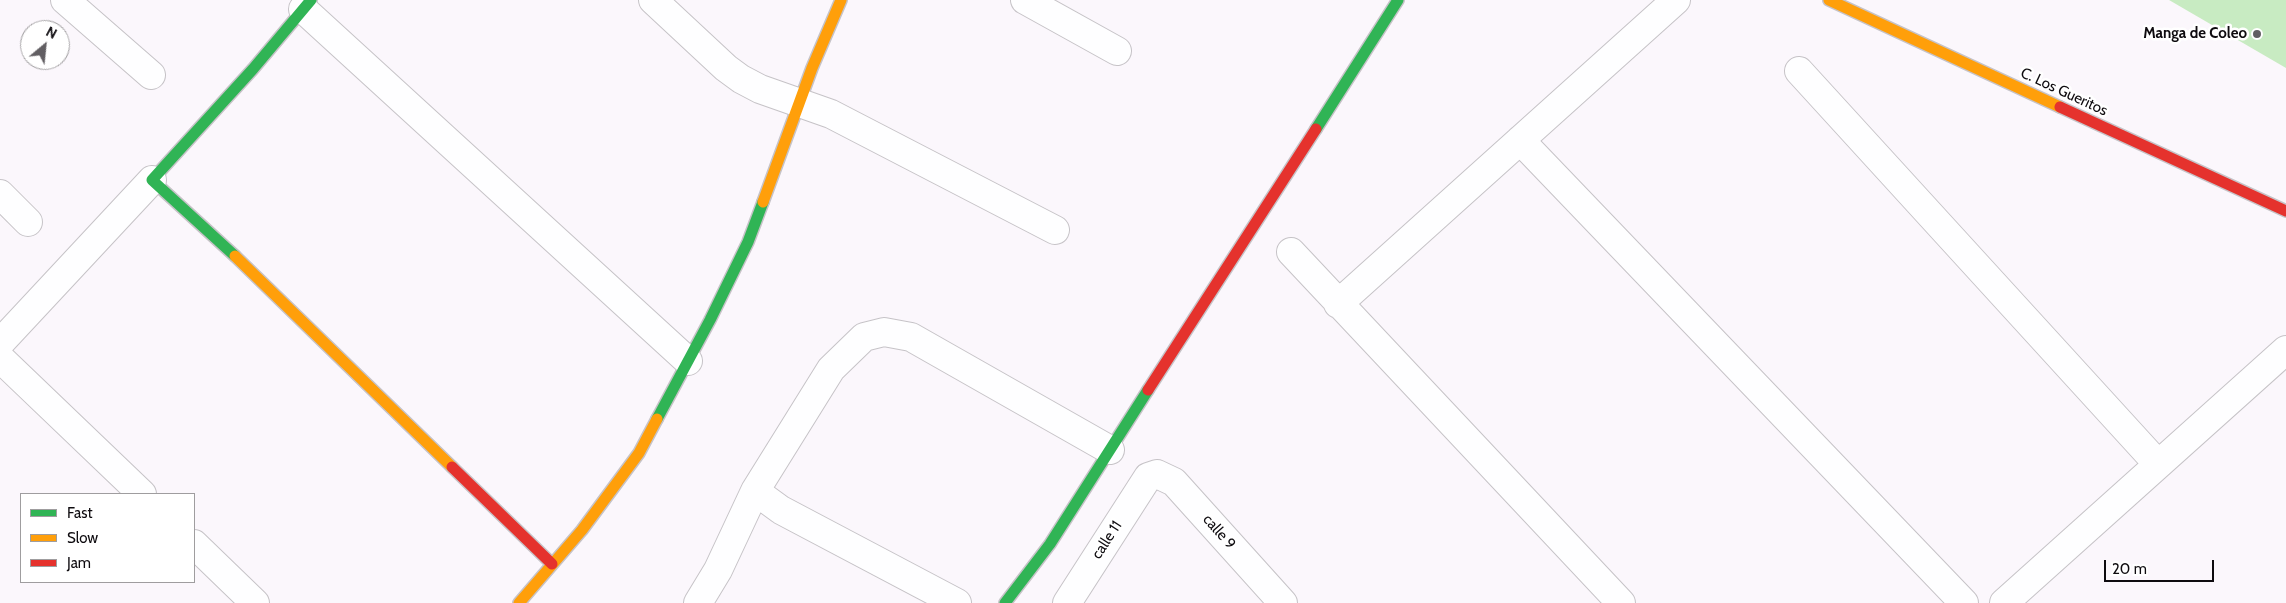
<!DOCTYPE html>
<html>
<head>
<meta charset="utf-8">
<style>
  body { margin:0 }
  #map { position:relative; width:2286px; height:603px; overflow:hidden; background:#fbf7fc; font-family:Cabin,sans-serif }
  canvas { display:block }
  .legend { position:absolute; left:20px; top:493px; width:175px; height:90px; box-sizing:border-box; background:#fff; border:1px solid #9f9d9f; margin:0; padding:6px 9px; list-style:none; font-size:15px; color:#0e0b0f }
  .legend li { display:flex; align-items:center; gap:10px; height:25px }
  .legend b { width:25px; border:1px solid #9f9d9f }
  .north { position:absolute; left:20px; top:20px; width:50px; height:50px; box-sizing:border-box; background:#fff; border:1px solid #9f9d9f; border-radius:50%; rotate:28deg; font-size:14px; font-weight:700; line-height:20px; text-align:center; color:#0e0b0f }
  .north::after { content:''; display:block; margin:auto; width:18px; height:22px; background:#615e62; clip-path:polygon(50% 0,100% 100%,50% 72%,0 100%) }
  .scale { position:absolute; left:2104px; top:560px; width:110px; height:22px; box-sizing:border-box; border:2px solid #0e0b0f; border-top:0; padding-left:6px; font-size:15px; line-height:18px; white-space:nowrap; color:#0e0b0f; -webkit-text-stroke:4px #fff; paint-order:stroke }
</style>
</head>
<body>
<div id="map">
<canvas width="2286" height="603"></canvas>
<ul class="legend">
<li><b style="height:6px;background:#30b455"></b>Fast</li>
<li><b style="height:6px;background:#ff9f0a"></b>Slow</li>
<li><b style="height:6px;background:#e5322d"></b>Jam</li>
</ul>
<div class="north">N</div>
<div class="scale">20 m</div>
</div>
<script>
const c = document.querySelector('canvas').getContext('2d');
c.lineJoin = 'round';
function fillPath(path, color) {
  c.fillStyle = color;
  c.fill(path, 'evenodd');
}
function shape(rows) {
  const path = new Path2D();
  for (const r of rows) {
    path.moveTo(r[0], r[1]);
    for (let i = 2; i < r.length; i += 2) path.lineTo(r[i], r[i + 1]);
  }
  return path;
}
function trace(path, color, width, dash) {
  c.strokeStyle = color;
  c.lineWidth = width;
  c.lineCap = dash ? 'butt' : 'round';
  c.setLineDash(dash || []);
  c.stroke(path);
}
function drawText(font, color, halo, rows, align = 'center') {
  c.font = font + ' Cabin,sans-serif';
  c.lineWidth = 5;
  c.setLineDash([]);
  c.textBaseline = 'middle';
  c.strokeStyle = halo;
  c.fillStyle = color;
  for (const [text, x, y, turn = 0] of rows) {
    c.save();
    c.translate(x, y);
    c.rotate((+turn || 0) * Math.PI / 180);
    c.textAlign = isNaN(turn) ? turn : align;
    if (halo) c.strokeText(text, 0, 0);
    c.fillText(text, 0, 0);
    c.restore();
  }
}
const green = shape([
  [2169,0,2286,0,2286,68]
]);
const street = shape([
  [65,0,151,75],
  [653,0,726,68,741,79,760,89,831,114,1055,230],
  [1025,0,1117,51],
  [303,9,688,361],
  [1799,71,2157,463],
  [1520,140,1964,603],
  [0,194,28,222],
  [1291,252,1621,603],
  [1338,304,1676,0],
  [0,343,152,180],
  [0,358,142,494],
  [755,491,831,369,864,337,884,332,911,337,1110,450],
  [194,544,255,603],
  [698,603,718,570,755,491,781,510,957,603],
  [1067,603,1148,477,1157,474,1174,482,1283,603],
  [2004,603,2286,350]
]);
const fast = shape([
  [1316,129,1398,0],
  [235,256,152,180,253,69,311,0],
  [657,419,710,320,748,242,763,202],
  [1005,603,1050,544,1148,390]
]);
const slow = shape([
  [1829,0,2060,107],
  [763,202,812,68,841,0],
  [235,256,452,467],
  [519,603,582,530,639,453,657,419]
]);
const jam = shape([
  [2060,107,2286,211],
  [1148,390,1316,129],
  [452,467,552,564]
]);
const markers = [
  [2257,34,5,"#615e62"]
];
const poiNames = [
  ["Manga de Coleo",2247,34]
];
const streetNames = [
  ["C. Los Gueritos",2064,92,25],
  ["calle 9",1219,532,48],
  ["calle 11",1107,540,-57]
];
fillPath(green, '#c8ebc2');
trace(street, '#c6c3c7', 30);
trace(fast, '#c6c3c7', 14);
trace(slow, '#c6c3c7', 14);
trace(jam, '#c6c3c7', 14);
trace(street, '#fefeff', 28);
trace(fast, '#30b455', 11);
trace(slow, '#ff9f0a', 11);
trace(jam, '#e5322d', 11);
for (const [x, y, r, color] of markers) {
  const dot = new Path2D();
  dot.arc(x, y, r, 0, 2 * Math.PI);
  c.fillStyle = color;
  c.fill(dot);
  trace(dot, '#fff', 2);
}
drawText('bold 15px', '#0e0b0f', '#fff', poiNames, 'right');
drawText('15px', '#0e0b0f', '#fff', streetNames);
</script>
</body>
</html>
